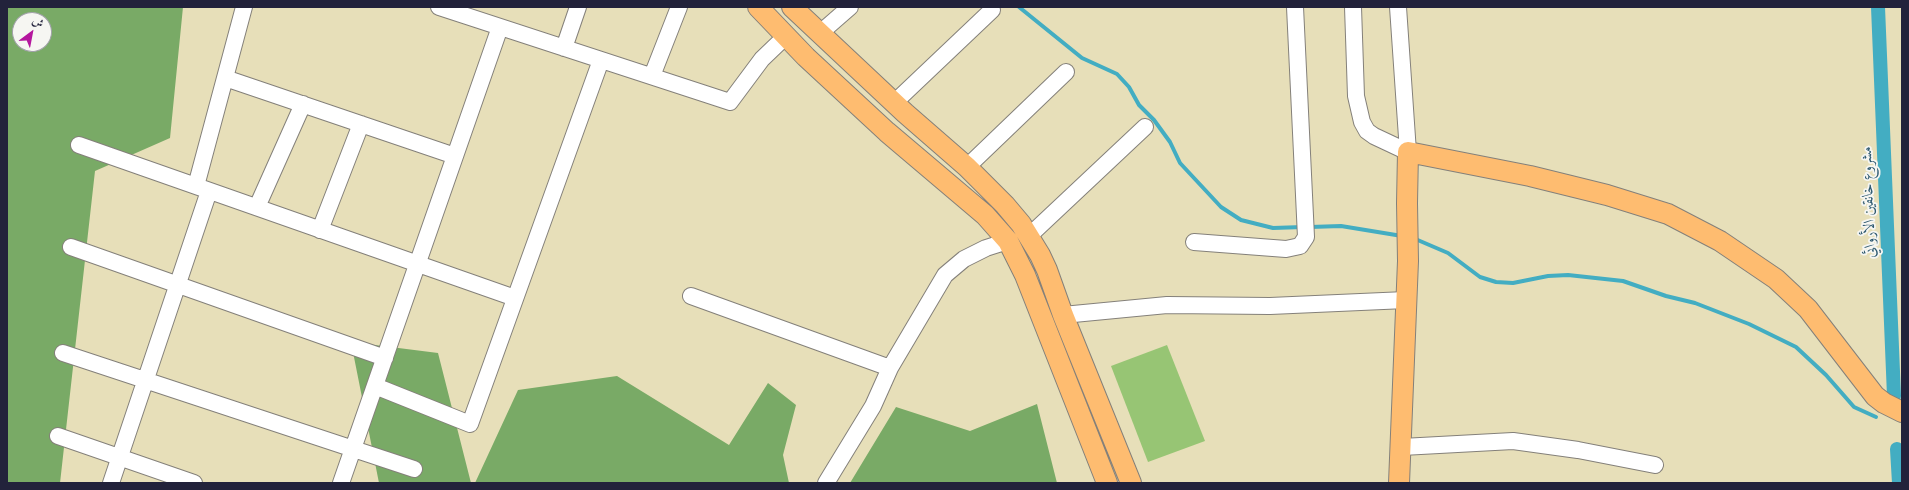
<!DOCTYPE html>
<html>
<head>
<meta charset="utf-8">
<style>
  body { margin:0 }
  #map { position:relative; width:1909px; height:490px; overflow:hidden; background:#e7dfb9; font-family:"IM FELL Great Primer",Amiri,serif }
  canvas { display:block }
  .frame { position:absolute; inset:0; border:8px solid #22223b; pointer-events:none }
  .north { position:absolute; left:12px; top:12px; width:40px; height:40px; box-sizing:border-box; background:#f6f6f2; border:1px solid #a1a1a9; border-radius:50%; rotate:32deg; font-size:11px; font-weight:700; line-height:16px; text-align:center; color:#22223b }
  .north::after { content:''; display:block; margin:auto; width:14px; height:18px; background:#b5179e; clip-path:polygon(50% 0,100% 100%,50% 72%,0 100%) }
</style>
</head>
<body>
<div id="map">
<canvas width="1909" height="490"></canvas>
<div class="frame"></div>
<div class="north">ش</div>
</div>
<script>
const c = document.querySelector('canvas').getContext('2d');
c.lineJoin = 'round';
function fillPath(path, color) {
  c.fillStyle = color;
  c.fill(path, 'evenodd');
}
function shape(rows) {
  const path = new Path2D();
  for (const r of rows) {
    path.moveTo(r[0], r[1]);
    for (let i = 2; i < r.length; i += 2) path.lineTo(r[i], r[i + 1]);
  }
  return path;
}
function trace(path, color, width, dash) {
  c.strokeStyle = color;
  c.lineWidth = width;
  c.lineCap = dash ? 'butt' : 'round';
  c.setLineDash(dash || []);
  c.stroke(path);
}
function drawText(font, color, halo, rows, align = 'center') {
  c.font = font + ' "IM FELL Great Primer",Amiri,serif';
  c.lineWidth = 3.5;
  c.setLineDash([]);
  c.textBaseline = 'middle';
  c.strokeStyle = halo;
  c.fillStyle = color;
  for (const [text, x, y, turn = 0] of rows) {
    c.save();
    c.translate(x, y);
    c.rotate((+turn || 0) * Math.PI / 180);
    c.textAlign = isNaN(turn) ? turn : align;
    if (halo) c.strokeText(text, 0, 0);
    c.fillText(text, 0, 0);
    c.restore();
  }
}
const green = shape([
  [1167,345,1205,441,1148,462,1111,366]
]);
const forest = shape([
  [7,7,183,7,170,138,95,171,60,483,7,483],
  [20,20,44,20,44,44,20,44],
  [351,342,438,353,471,483,379,483],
  [617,376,729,445,768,383,796,405,783,455,789,483,475,483,518,390],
  [1037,404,1057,483,850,483,896,407,970,431]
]);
const stream = shape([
  [1019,7,1082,58,1117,74,1129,87,1139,105,1154,120,1170,142,1180,163,1221,207,1241,220,1273,228,1303,227],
  [1310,227,1341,226,1402,236],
  [1413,238,1448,253,1480,277,1496,282,1513,283,1548,276,1568,275,1623,281,1666,296,1695,303,1749,324,1796,347,1826,375,1854,407,1876,417]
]);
const canal = shape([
  [1878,7,1894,396],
  [1897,449,1899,483]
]);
const minor = shape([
  [439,7,730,102,762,59,786,36],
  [1353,7,1356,96,1362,122,1367,131,1374,136,1408,152,1398,7],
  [819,34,850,7],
  [564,48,578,7],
  [652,76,679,7],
  [225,78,455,156],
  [894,103,992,10],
  [79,145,515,298],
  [967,167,1066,72],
  [196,186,244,7],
  [257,207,303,104],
  [320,230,361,124],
  [1029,236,1145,127],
  [1194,242,1286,249,1300,246,1306,237,1295,7],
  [71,247,385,358],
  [691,296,890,368],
  [1063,315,1167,305,1270,306,1406,300],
  [63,353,414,469],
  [375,386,470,424,601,60],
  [58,436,194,483],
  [1402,447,1513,441,1578,450,1655,465],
  [111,483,209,191],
  [341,483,500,27],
  [826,483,873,406,890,368,945,275,964,259,986,248,1008,241]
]);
const major = shape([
  [758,7,806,57,887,132,985,215,1008,241,1025,275,1107,483],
  [792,7,905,113,967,167,1005,205,1021,224,1040,255,1047,270,1063,315,1131,483],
  [1399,483,1408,261,1407,203,1408,152,1530,176,1607,195,1668,214,1720,241,1776,279,1808,309,1875,396,1884,403,1902,412]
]);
const waterNames = [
  ["مشروع خانقين الأروائي",1869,202,-92]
];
fillPath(green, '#97c574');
fillPath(forest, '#79aa66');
trace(stream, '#43adc2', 4);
trace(canal, '#43adc2', 14);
trace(minor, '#84807a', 18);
trace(major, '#84807a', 22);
trace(minor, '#fff', 16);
trace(major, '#febc70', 20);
drawText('italic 15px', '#2f5a71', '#f6f6f2', waterNames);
</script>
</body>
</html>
